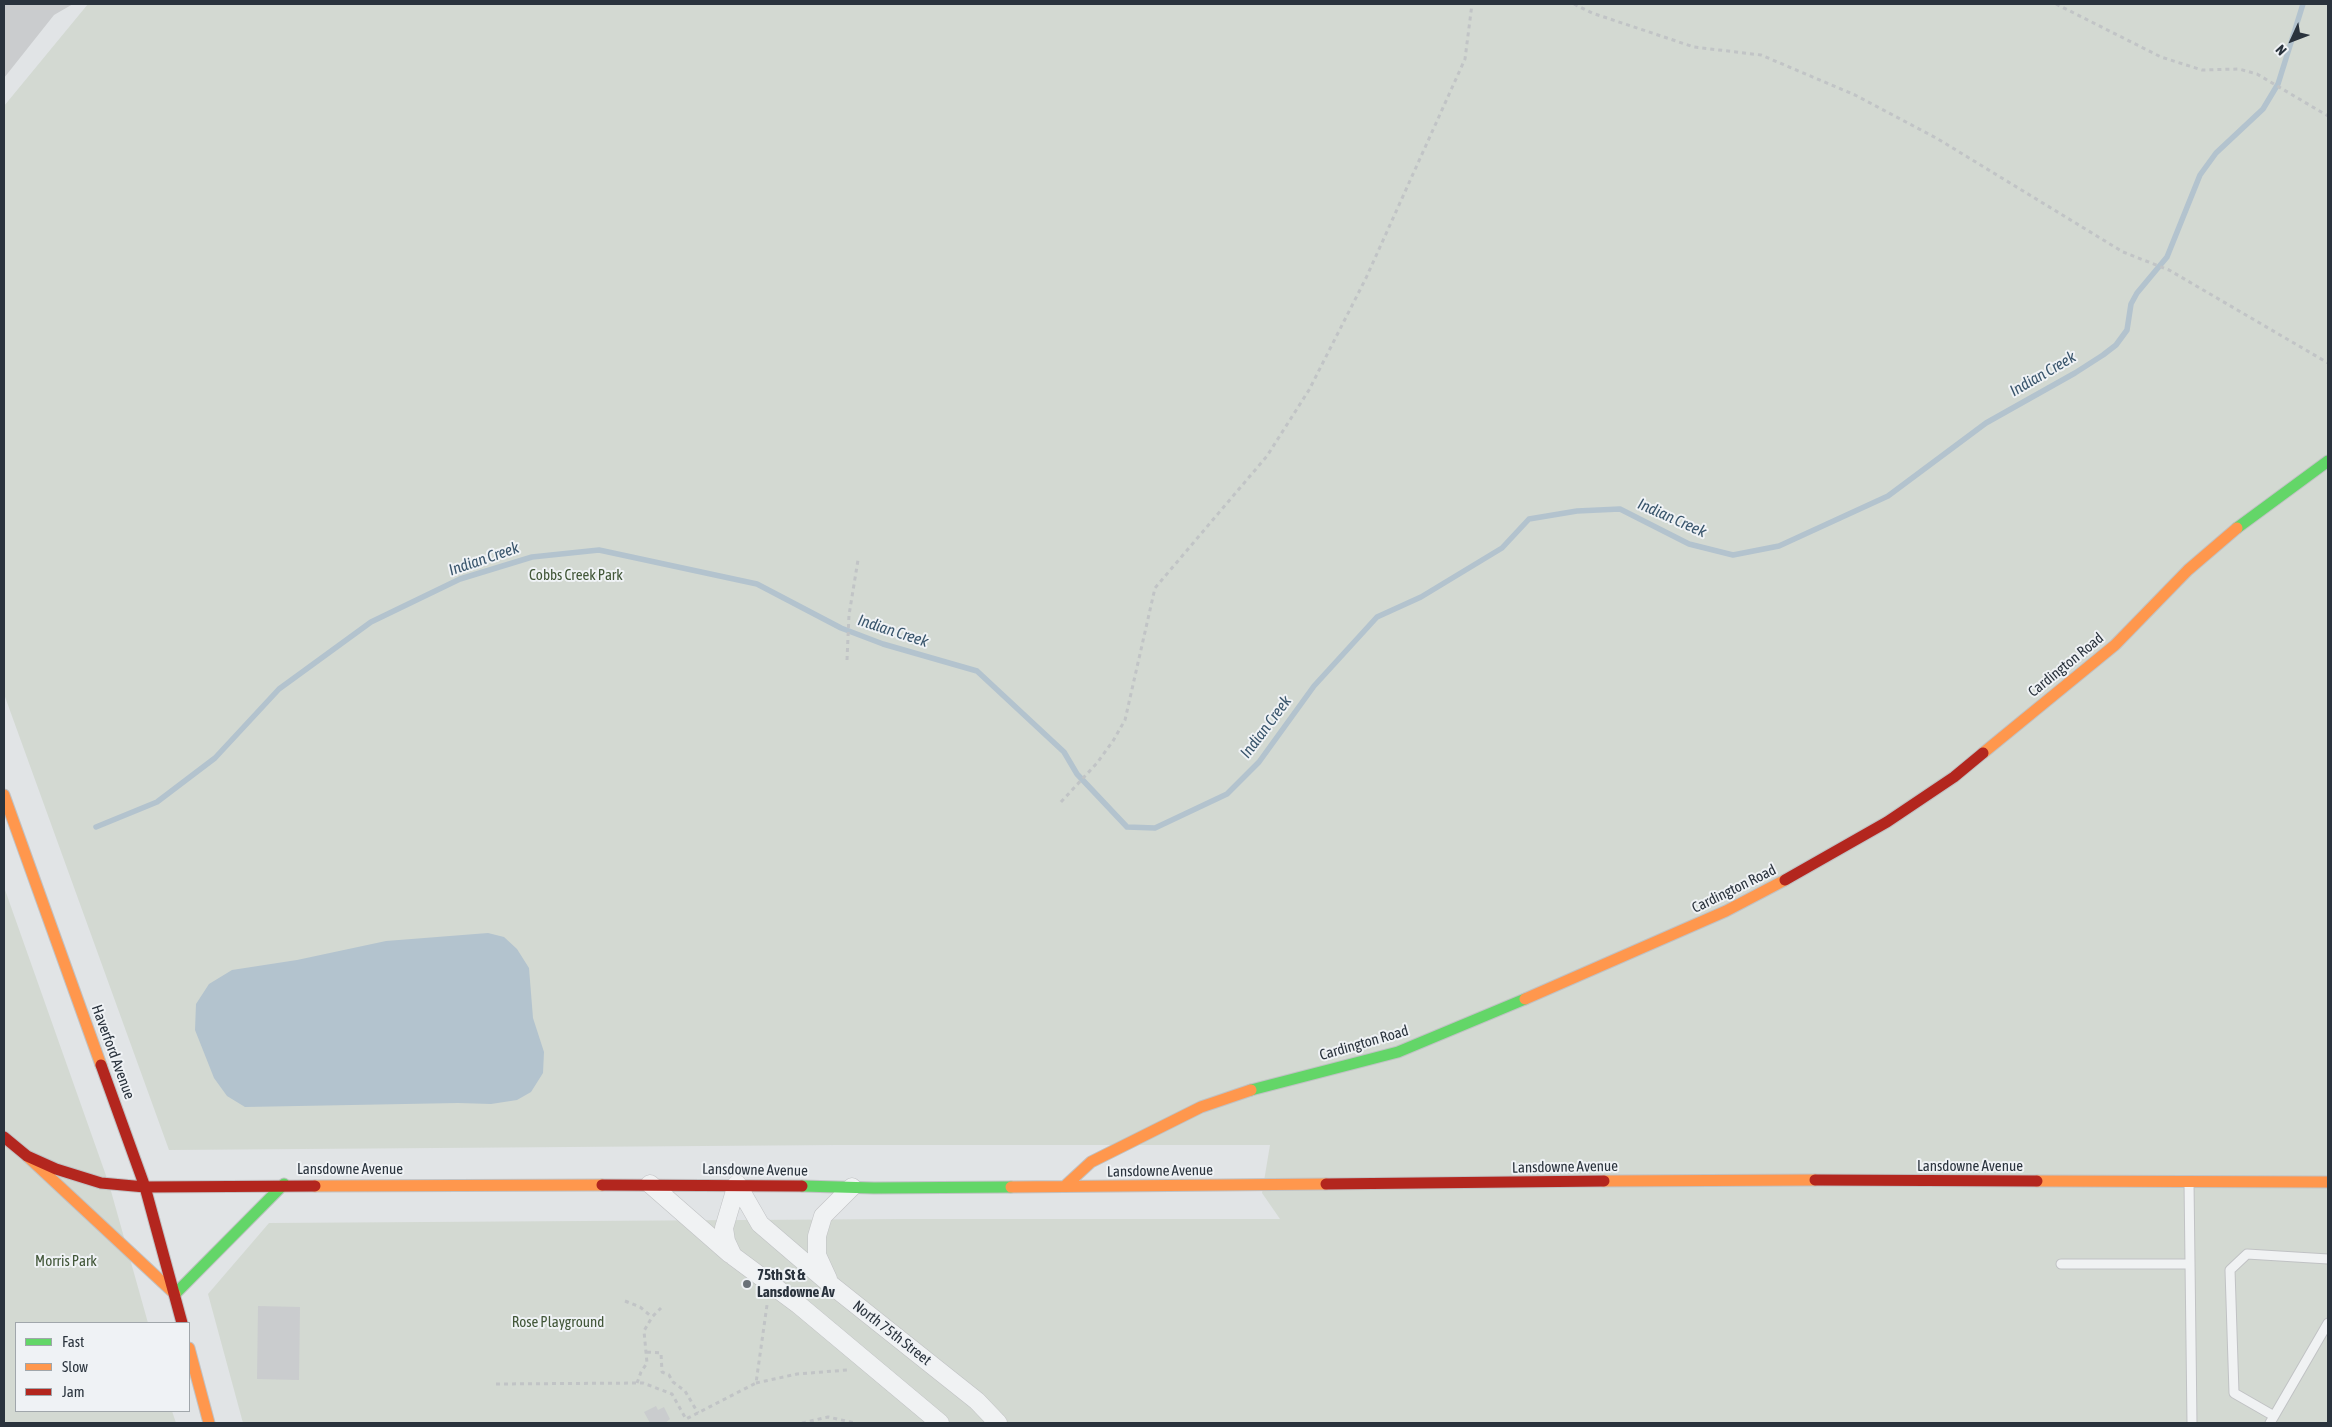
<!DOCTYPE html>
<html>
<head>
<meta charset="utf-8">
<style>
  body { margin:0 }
  #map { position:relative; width:2332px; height:1427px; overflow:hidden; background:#e1e4e6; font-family:"Asap Condensed",sans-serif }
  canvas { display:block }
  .frame { position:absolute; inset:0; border:5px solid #2a333d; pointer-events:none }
  .legend { position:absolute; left:15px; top:1322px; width:175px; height:90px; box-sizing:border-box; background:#eff2f5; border:1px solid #a0a6ab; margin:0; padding:6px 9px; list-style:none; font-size:15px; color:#2a333d }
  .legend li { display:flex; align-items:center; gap:10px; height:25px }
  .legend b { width:25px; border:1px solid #a0a6ab }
  .north { position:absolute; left:2267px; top:15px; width:50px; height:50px; -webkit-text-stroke:4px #eff2f5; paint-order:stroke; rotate:227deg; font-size:14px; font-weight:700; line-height:20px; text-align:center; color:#2a333d }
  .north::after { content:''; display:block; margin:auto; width:18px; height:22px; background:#2a333d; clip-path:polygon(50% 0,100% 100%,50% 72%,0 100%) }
</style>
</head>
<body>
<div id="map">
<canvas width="2332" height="1427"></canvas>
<div class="frame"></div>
<ul class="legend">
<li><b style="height:6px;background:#63d668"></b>Fast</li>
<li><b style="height:6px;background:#ff974d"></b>Slow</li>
<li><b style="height:6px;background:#b3261e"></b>Jam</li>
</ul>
<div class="north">N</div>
</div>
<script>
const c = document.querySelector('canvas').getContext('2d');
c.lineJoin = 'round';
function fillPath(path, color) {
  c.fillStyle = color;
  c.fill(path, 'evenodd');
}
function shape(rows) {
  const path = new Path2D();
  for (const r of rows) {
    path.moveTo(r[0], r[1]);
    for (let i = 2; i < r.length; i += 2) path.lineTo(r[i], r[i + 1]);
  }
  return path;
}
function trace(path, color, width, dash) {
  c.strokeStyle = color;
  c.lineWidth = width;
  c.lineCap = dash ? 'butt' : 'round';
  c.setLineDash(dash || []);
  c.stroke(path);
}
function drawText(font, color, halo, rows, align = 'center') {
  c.font = font + ' "Asap Condensed",sans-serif';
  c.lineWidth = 4;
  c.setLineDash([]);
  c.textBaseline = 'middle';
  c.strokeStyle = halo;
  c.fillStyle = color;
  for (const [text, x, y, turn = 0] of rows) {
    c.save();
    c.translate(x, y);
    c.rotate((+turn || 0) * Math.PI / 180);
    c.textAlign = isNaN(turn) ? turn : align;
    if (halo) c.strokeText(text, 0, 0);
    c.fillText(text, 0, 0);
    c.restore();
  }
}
const green = shape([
  [88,4,2328,4,2328,1423,243,1423,208,1294,269,1223,900,1219,1280,1219,1262,1193,1270,1145,836,1145,169,1150,4,694,4,106],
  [4,887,109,1184,148,1323,16,1323,16,1411,172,1411,176,1423,4,1423]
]);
const water = shape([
  [488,933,504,937,517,949,529,968,533,1018,544,1052,543,1073,531,1092,517,1100,491,1104,458,1103,245,1107,227,1096,214,1078,195,1030,196,1004,209,984,232,970,297,960,386,941]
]);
const stream = shape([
  [96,827,157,802,215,758,279,689,371,622,460,579,532,557,599,550,757,584,841,628,883,644,977,671,1064,752,1077,774,1127,827,1155,828,1227,794,1259,762,1314,686,1377,617,1421,597,1502,548,1529,519,1577,511,1620,509,1689,544,1733,555,1779,546,1888,496,1986,423,2075,373,2103,355,2116,345,2127,330,2131,304,2137,293,2167,257,2200,175,2216,153,2263,109,2278,84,2303,4]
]);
const building = shape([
  [4,4,73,4,54,15,4,78],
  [258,1306,300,1307,299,1380,257,1379],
  [656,1406,658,1410,664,1407,670,1419,665,1423,650,1423,644,1412]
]);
const path = shape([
  [1574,4,1592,13,1694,47,1761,55,1855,95,1938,139,2123,252,2169,270,2328,363],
  [2056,4,2161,57,2202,70,2239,69,2257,74,2328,116],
  [847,660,849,615,858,560],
  [1061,802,1097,763,1113,741,1125,720,1155,588,1267,456,1309,390,1366,278,1465,59,1472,4],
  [625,1301,640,1307,652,1317],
  [647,1352,661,1353,662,1372,669,1375,673,1382,685,1391,698,1413],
  [637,1383,641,1372,647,1363,644,1331,652,1317,661,1308],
  [756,1383,797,1374,847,1370],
  [496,1384,643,1383,672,1394,686,1419,756,1383,767,1305],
  [802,1423,828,1417,855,1423]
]);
const lane = shape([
  [2189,1182,2192,1423],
  [2061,1264,2189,1264],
  [2274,1416,2234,1393,2230,1270,2247,1254,2328,1259],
  [2270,1423,2328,1323]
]);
const street = shape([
  [650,1184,730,1254],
  [737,1184,760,1224,830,1284,977,1401,998,1423],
  [737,1184,724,1228,726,1241,733,1256,799,1305,940,1423],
  [828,1279,817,1255,817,1236,823,1216,852,1187]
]);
const fast = shape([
  [2237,528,2328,461],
  [1251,1090,1398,1052,1525,999],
  [802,1186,874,1188,1011,1187],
  [175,1294,284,1184]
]);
const slow = shape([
  [1983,753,2115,645,2188,570,2237,528],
  [4,795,101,1065],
  [1525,999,1726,911,1785,880],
  [27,1156,175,1294],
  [1604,1181,1815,1180],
  [2037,1181,2328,1182],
  [315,1186,602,1185],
  [1065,1186,1091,1162,1201,1107,1251,1090],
  [1011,1187,1326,1184],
  [189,1348,209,1423]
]);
const jam = shape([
  [1785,880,1887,822,1954,777,1983,753],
  [101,1065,145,1187,182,1323],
  [4,1137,27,1156,56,1169,101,1183,145,1187,315,1186],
  [1815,1180,2037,1181],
  [1326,1184,1604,1181],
  [602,1185,802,1186]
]);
const markers = [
  [747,1284,5,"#6a7178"]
];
const parkNames = [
  ["Cobbs Creek Park",576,575],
  ["Morris Park",66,1261],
  ["Rose Playground",558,1322]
];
const streetNames = [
  ["Cardington Road",2066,665,-39],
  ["Cardington Road",1734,889,-26],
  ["Cardington Road",1364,1043,-16],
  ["Haverford Avenue",113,1052,70],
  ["Lansdowne Avenue",1970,1166],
  ["Lansdowne Avenue",1565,1167,-1],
  ["Lansdowne Avenue",350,1169],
  ["Lansdowne Avenue",755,1170,1],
  ["Lansdowne Avenue",1160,1171,-1],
  ["North 75th Street",892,1333,38]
];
const poiNames = [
  ["75th St &",757,1275],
  ["Lansdowne Av",757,1292]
];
const waterNames = [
  ["Indian Creek",2043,374,-30],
  ["Indian Creek",1672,518,24],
  ["Indian Creek",484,559,-19],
  ["Indian Creek",893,631,18],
  ["Indian Creek",1266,727,-53]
];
fillPath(green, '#d3d9d2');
fillPath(water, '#b3c3ce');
trace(stream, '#b3c3ce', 5.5);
fillPath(building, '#caccce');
trace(lane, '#c0c2c4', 11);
trace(street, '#c0c2c4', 19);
trace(fast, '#c0c2c4', 13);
trace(slow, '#c0c2c4', 13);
trace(jam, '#c0c2c4', 13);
trace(path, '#c1c4c6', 3, [4, 4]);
trace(lane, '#f0f2f3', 9);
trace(street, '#f0f2f3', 18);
trace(fast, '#63d668', 11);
trace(slow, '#ff974d', 11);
trace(jam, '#b3261e', 11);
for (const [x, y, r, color] of markers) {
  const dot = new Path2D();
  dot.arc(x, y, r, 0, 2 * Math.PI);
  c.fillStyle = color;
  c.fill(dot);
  trace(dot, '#eff2f5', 2);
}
drawText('15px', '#425739', '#eff2f5', parkNames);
drawText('15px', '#2a333d', '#eff2f5', streetNames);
drawText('bold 15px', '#2a333d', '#eff2f5', poiNames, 'left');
drawText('italic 16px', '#39556c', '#eff2f5', waterNames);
</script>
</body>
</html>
